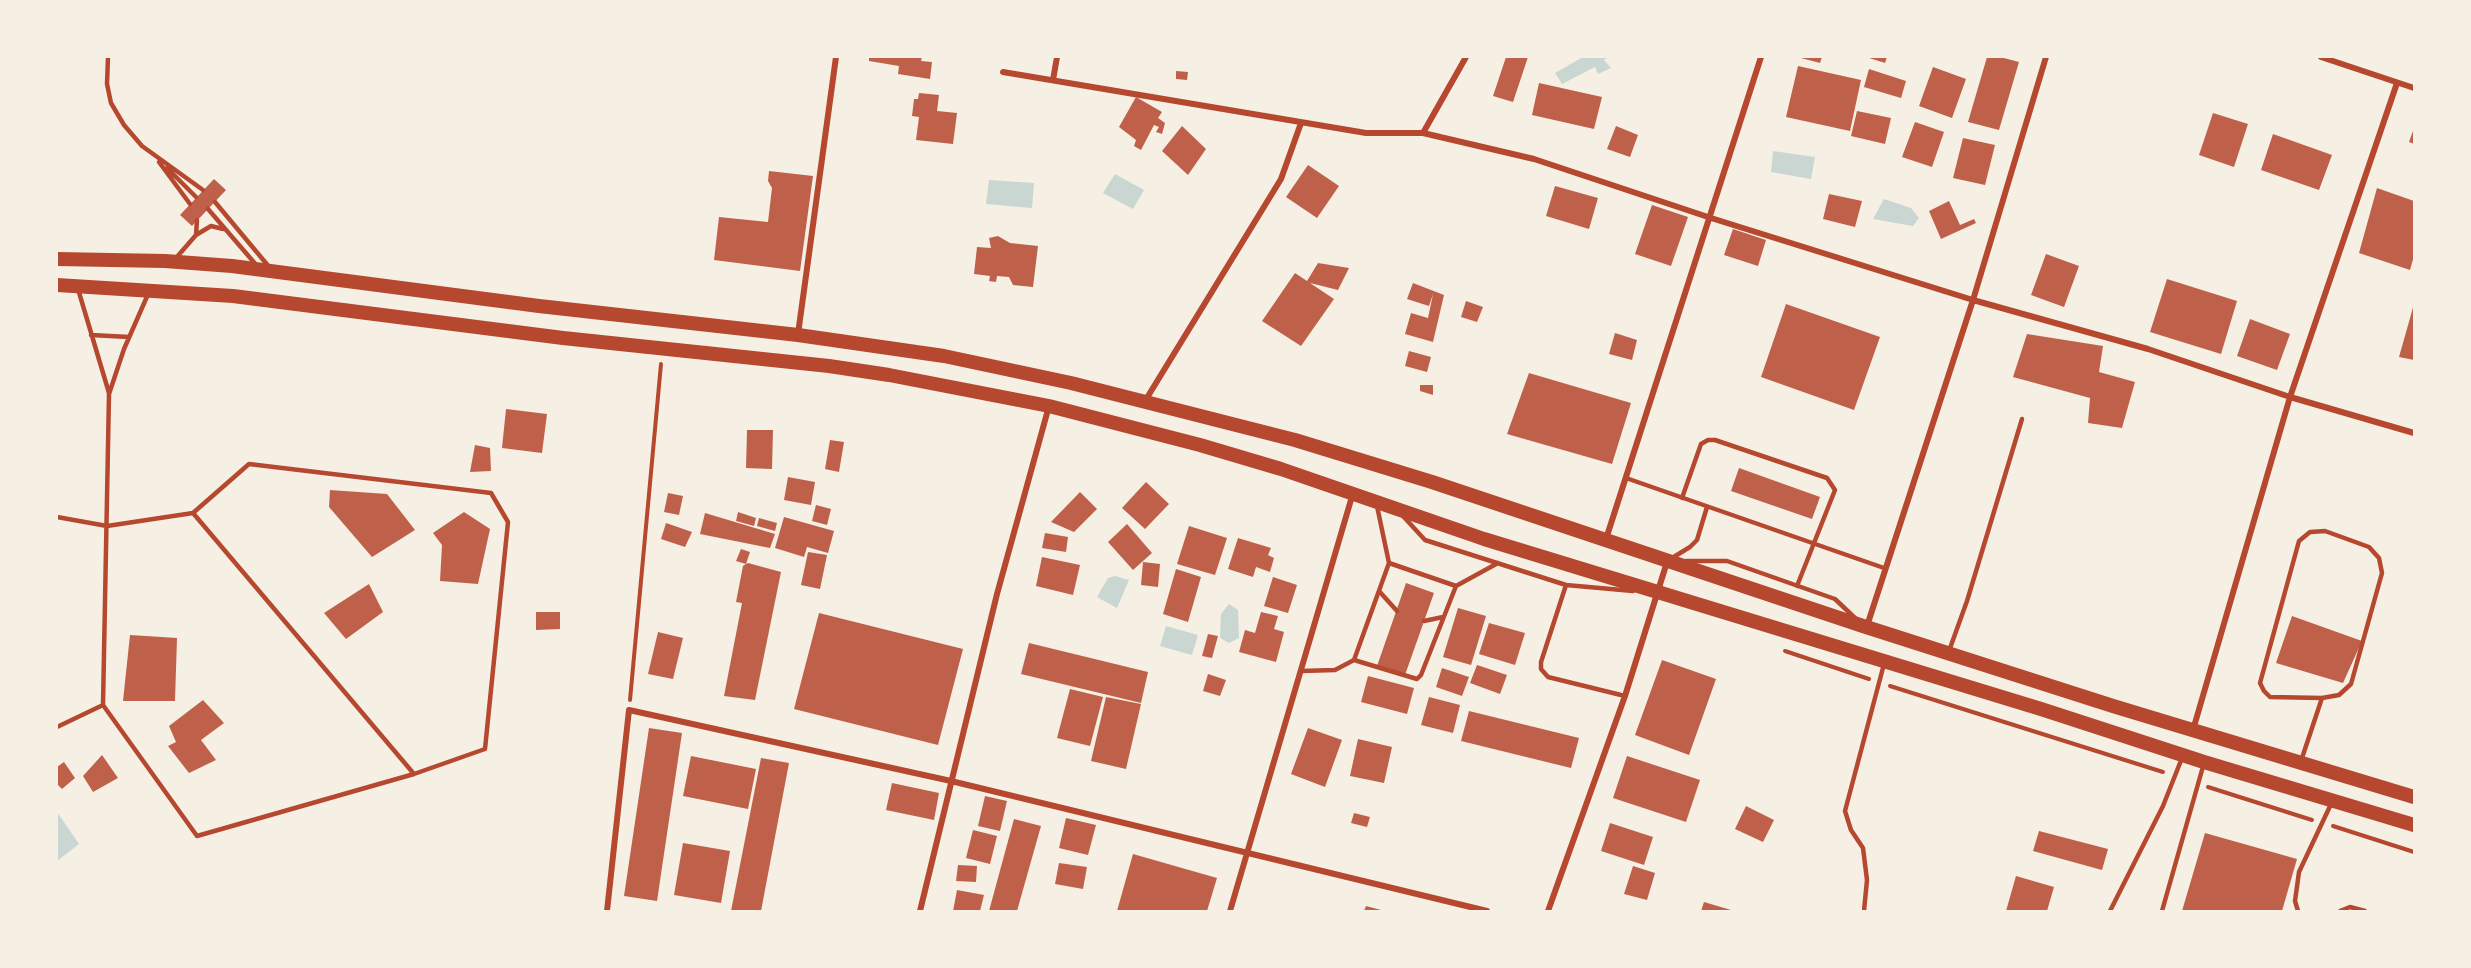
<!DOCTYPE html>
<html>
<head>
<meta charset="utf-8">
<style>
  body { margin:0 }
  #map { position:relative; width:2471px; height:968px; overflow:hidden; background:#f6efe4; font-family:"Fira Sans Condensed",sans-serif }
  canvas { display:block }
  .frame { position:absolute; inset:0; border:58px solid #f6efe4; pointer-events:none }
</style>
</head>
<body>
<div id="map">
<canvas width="2471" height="968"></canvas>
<div class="frame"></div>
</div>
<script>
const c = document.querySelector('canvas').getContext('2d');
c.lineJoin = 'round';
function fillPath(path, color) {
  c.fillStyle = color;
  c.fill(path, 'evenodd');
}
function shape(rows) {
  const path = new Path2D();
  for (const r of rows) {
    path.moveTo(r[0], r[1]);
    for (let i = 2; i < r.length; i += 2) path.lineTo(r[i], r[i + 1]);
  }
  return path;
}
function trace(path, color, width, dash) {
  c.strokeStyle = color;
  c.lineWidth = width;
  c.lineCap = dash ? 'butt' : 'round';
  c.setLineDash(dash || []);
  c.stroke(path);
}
const water = shape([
  [1583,57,1609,57,1604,60,1611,68,1598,74,1595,67,1562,84,1555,73],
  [1773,151,1815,157,1811,179,1771,172],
  [1115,174,1144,190,1133,209,1103,193],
  [989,180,1034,183,1032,208,986,204],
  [1884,199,1911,208,1919,218,1913,226,1873,219],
  [1115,576,1129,580,1117,608,1097,597,1108,578],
  [1229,604,1238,610,1239,638,1229,643,1220,638,1221,614],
  [1166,626,1198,635,1192,655,1160,646],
  [57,812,79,844,57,861]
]);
const building = shape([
  [869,57,922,57,921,61,932,62,930,79,898,74,899,66,869,61],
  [1506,57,1528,57,1513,102,1493,96],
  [1797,57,1822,57,1820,63],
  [1866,57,1887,57,1885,63],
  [1987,57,2000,57,2019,62,1999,130,1968,122],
  [1798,66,1861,80,1850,131,1786,117],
  [1933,67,1966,79,1952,118,1919,106],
  [1869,69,1906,81,1901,98,1864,87],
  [1176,71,1188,72,1187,80,1176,79],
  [1539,83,1602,97,1594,129,1532,115],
  [919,93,939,95,937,111,957,113,953,144,916,140,919,117,912,116,914,99,918,99],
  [1136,97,1162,112,1158,118,1165,123,1162,134,1156,132,1159,127,1154,125,1141,150,1134,146,1136,140,1119,127],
  [1857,111,1891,118,1885,144,1851,136],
  [2213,113,2248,124,2234,167,2199,155],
  [1915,122,1944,132,1932,167,1902,157],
  [1182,126,1206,149,1188,175,1162,151],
  [1616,126,1638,135,1630,157,1607,149],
  [2414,128,2414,144,2409,142],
  [2273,134,2332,155,2319,190,2261,170],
  [1963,138,1995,145,1985,185,1953,178],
  [1308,165,1339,186,1317,218,1286,197],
  [769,171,813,176,800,271,714,260,719,217,768,222,772,188,768,181],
  [214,179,226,190,192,226,180,215],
  [1555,186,1598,198,1589,229,1546,216],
  [2377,188,2414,201,2414,256,2410,270,2359,253],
  [1829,194,1862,201,1855,227,1823,219],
  [1949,201,1960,225,1974,219,1976,223,1941,239,1929,211],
  [1652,205,1688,217,1671,266,1635,254],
  [1733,229,1766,240,1758,266,1724,255],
  [998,236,1010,243,1038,246,1033,287,1013,285,1009,277,997,276,996,282,989,281,990,276,974,274,977,247,991,248,989,238],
  [2046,254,2079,266,2064,307,2031,295],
  [1318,263,1349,268,1338,290,1310,283,1334,299,1301,346,1262,321,1295,273,1307,281],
  [2167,279,2237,301,2221,354,2150,332],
  [1413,283,1444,295,1433,342,1405,334,1411,313,1428,318,1433,294,1429,306,1407,299],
  [1466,301,1483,307,1477,322,1461,317],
  [1786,304,1880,337,1854,410,1761,377],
  [2414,304,2414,360,2399,357],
  [2250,319,2290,334,2277,370,2237,356],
  [1615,333,1637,340,1632,360,1609,354],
  [2027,334,2103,346,2099,372,2135,382,2122,428,2088,423,2090,398,2013,377],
  [1409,351,1431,357,1427,372,1405,366],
  [1529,373,1631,403,1612,464,1507,434],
  [1420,385,1433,385,1433,395,1420,391],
  [506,409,547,414,542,453,502,448],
  [747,430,773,430,772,469,746,468],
  [830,440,844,442,839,472,825,469],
  [475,445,490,448,491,471,470,472],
  [1739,468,1820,497,1812,519,1731,491],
  [788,477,815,482,811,505,784,500],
  [1146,482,1169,504,1145,529,1122,508],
  [330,490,387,494,415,530,372,557,329,507],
  [1080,492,1097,509,1074,532,1051,522],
  [668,493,683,496,679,515,664,512],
  [816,505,831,509,827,525,812,521],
  [464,512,490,529,478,584,440,581,442,545,433,533],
  [738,512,756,518,754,526,736,521],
  [705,513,775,534,770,548,700,534],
  [784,517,834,531,828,553,807,547,804,557,775,548],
  [759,518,777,523,775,531,757,526],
  [666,523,692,532,685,547,661,539],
  [1127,524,1152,553,1133,570,1108,542],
  [1189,526,1227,538,1215,575,1177,564],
  [1045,533,1068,537,1066,552,1042,548],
  [1238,538,1271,548,1268,555,1274,558,1270,572,1256,567,1253,577,1228,569],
  [741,549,750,552,746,564,748,563,781,572,755,700,724,696,742,603,736,602,743,566,746,564,736,561],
  [808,552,827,555,820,589,801,585],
  [1042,557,1080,565,1073,595,1036,586],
  [1143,562,1160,564,1158,587,1141,585],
  [1176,569,1201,577,1188,622,1163,614],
  [1273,577,1297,585,1288,613,1264,606],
  [1406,583,1434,593,1405,675,1377,666],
  [369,584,383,612,346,639,324,613],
  [1458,608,1486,616,1471,665,1443,657],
  [536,612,560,612,560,629,536,630],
  [1261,612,1278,616,1274,629,1284,632,1276,662,1239,652,1245,630,1255,633],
  [819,613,963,649,938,745,794,709],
  [2292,616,2362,641,2343,683,2276,663],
  [1489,623,1525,633,1515,665,1479,654],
  [658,632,683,638,673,679,648,674],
  [1208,634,1218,636,1212,658,1202,656],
  [130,635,177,638,175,701,123,701],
  [1029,643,1148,672,1141,703,1021,674],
  [1662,660,1716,679,1689,755,1635,735],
  [1477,665,1507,675,1500,694,1470,683],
  [1442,668,1469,677,1462,696,1436,687],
  [1208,674,1226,680,1220,696,1203,691],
  [1368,676,1414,688,1407,714,1361,702],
  [1070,689,1103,697,1090,746,1057,738],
  [1106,697,1141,704,1126,769,1091,761],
  [1429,697,1460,705,1453,733,1421,725],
  [203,700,224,723,201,740,216,760,189,773,168,746,176,742,169,726],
  [1469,711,1579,738,1571,768,1461,741],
  [649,728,682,733,657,901,624,896],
  [1308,728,1342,740,1325,787,1291,774],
  [1358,739,1392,747,1384,783,1350,776],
  [102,755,118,778,93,792,83,776],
  [691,756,756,769,748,809,683,796],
  [1627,756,1700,780,1686,822,1613,798],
  [761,758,789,763,761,911,731,911],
  [64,762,75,778,62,789,57,784,57,767],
  [892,783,939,793,934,820,886,810],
  [985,796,1007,801,1000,831,978,826],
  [1746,806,1774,820,1763,842,1735,829],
  [1354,813,1370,817,1367,827,1351,823],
  [1066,818,1096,825,1088,855,1059,848],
  [1014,819,1041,826,1017,911,989,911],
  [1610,823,1653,837,1644,865,1601,851],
  [973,830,997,836,990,864,966,858],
  [2039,831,2108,849,2102,870,2033,851],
  [2205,833,2297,859,2282,911,2182,911],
  [683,843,730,851,721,903,674,895],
  [1133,854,1217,878,1207,911,1117,911],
  [1059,863,1087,867,1083,889,1055,884],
  [958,865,977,866,976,882,956,881],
  [1633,866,1655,873,1647,900,1624,894],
  [2016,876,2054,887,2047,911,2006,911],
  [957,890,984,895,980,911,953,911],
  [1704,902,1731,910,1731,911,1701,911],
  [1366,906,1381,910,1381,911,1364,911]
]);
const path = shape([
  [1785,651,1869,679],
  [1890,686,2163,772],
  [630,700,661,364],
  [2208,787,2312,820],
  [2333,826,2414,852]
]);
const service = shape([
  [108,57,107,84,111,103,124,125,142,146,203,190],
  [159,162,190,204],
  [167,168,196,197],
  [215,202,270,268],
  [208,209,258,267],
  [196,235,211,226,223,229],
  [176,258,196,235,197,220],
  [78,289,109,393],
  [91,335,129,337],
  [1626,478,1884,568],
  [1682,498,1701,444,1708,440,1715,440,1827,478,1835,490,1797,586],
  [193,513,414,774],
  [1402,515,1425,540,1566,585,1633,591],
  [57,517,107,526,193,513,249,464,491,493,508,522,485,749,414,774,197,836,103,705],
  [1672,558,1690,547,1697,540,1707,507],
  [1686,561,1727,561,1835,599,1855,618],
  [1389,563,1456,586],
  [1566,585,1541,662,1541,669,1548,677,1625,696],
  [1379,591,1397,611],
  [1424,621,1443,617],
  [1949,651,1967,601,2022,419],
  [1354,660,1417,679,1421,675,1456,586,1498,563],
  [1301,671,1335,670,1354,660,1389,563,1377,506],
  [103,705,109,394,124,349,149,292],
  [57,727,103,705],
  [2301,761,2322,698,2339,695,2351,684,2382,573,2379,558,2369,547,2325,531,2310,532,2299,541,2260,683,2264,691,2270,697,2322,698],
  [1864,911,1867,880,1863,848,1851,830,1845,811,1884,664],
  [2110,911,2163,806,2182,758],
  [2162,911,2204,763],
  [2298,911,2295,901,2299,872,2332,802],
  [2340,911,2350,907,2365,911]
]);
const minor = shape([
  [2321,57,2414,88],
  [1003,72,1366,133,1423,133,1534,159,1711,218,1973,300,2148,349,2290,397,2414,433],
  [1053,80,1057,57],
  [1423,133,1466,57],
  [798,334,836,57],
  [1145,401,1281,179,1301,123],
  [1606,539,1761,57],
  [1867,626,1973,300,2046,57],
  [2193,730,2290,397,2397,83],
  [607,911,629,710,951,781,1487,911],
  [920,911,997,594,1049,406],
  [1230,911,1353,493],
  [1548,911,1625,696,1667,562]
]);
const primary = shape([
  [57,259,165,261,232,266,539,306,798,335,944,356,1071,383,1295,440,1432,482,1863,626,2113,706,2414,797],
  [57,285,233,296,563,338,829,366,889,375,1049,406,1200,445,1281,469,1484,539,2041,709,2204,762,2414,825]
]);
fillPath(water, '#c9d6d2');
fillPath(building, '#bf614a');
trace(path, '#b5482f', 4);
trace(service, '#b5482f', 4.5);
trace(minor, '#b5482f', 6);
trace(primary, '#b5482f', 14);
</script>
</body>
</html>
